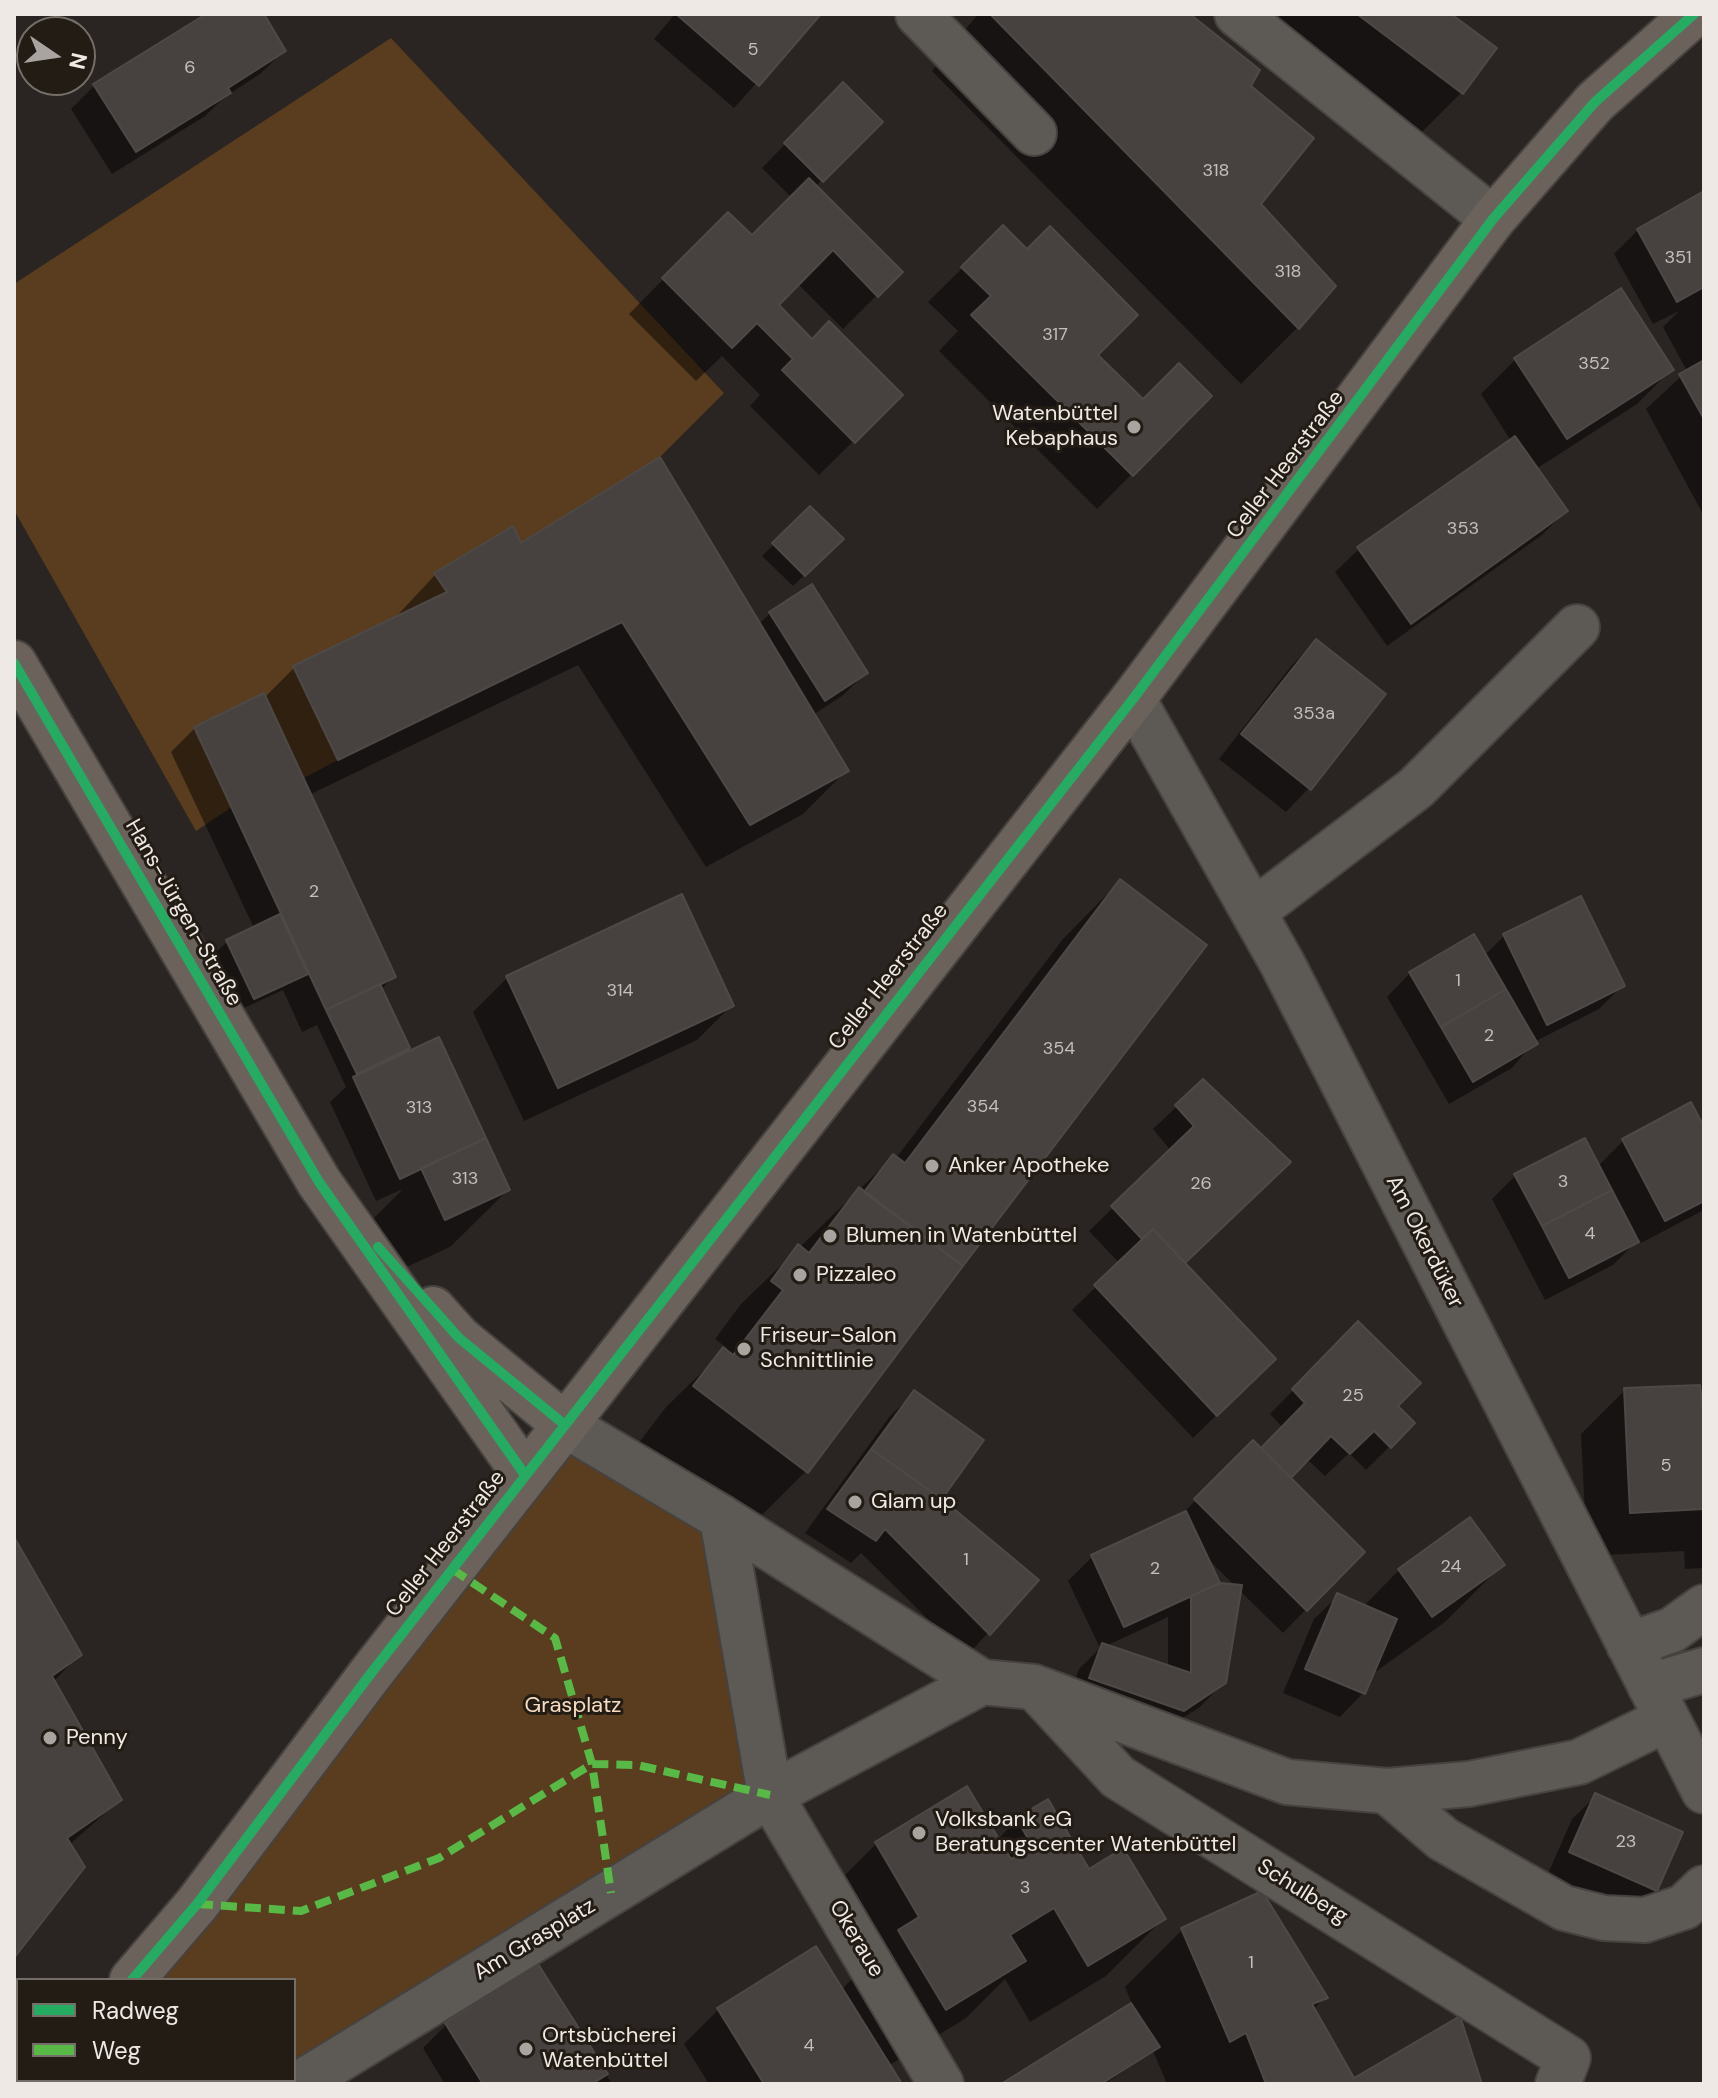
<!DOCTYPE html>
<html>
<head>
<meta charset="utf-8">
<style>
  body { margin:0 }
  #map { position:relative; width:1718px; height:2098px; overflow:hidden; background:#2a2522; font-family:"DM Sans",sans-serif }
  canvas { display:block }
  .frame { position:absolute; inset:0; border:16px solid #eee9e4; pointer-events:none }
  .legend { position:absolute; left:16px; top:1978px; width:280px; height:104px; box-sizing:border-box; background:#231c15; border:2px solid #746e68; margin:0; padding:10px 14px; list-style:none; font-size:24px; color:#eee9e4 }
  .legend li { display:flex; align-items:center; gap:16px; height:40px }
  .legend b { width:40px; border:2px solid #746e68 }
  .north { position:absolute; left:16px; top:16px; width:80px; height:80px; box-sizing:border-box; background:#231c15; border:2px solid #746e68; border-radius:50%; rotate:103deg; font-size:22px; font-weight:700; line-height:32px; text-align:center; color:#eee9e4 }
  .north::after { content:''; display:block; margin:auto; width:28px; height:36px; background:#a9a4a0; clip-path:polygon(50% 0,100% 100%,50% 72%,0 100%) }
</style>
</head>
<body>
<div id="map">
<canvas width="1718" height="2098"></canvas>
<div class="frame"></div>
<ul class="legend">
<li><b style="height:10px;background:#26ab63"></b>Radweg</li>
<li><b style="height:10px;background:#58b947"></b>Weg</li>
</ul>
<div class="north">N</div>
</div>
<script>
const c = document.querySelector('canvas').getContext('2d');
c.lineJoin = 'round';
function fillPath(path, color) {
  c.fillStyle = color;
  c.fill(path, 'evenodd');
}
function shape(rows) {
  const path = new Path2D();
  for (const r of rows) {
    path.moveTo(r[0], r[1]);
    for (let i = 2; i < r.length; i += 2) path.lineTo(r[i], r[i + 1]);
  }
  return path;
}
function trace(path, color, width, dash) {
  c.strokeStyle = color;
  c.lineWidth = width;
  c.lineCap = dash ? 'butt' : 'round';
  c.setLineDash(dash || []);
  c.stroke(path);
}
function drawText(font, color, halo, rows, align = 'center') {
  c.font = font + ' "DM Sans",sans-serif';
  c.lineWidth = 6;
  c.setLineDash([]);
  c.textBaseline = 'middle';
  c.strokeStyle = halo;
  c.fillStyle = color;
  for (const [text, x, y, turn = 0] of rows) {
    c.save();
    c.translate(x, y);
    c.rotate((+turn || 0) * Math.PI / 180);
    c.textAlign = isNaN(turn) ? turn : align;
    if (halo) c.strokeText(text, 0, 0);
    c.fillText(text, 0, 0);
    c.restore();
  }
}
const green = shape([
  [391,38,724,393,660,457,521,543,513,527,447,592,293,666,338,760,304,778,264,693,194,726,232,807,196,831,14,510,14,284],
  [565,1425,722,1518,770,1795,299,2084,40,2084,43,2080,294,2080,294,1980,132,1980]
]);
const shadow = shape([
  [203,14,261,14,284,51,260,74,226,96,205,116,112,174,71,109,94,86,191,26],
  [675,14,818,14,734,108,654,39],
  [978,14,1187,14,1259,204,1298,327,1241,384,932,71],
  [1255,14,1448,14,1462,92,1418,136],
  [843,85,880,122,815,187,900,272,843,329,797,283,776,305,812,341,900,395,819,475,750,406,760,395,722,356,696,381,629,314,728,214,752,238,792,198,762,168],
  [1704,194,1704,516,1646,409,1687,371,1663,327,1679,311,1653,324,1614,254,1638,230],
  [1003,228,1096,355,1142,402,1209,396,1097,509,939,351,958,331,928,302],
  [1620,291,1671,370,1637,404,1536,469,1566,511,1542,535,1387,646,1335,572,1359,549,1511,441,1481,394,1515,360],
  [810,509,841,539,793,586,762,556],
  [520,546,758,625,770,613,866,673,842,696,813,715,846,771,803,814,706,867,578,665,309,795,394,976,381,990,407,1048,397,1058,508,1190,450,1247,387,1276,365,1227,403,1189,376,1201,330,1102,346,1087,317,1025,302,1032,283,990,242,1009,215,953,227,942,254,928,171,752,195,728,264,698,294,668,393,620,436,574],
  [1316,641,1309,788,1286,812,1219,759,1292,665],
  [1120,881,806,1471,749,1528,637,1445,666,1407,727,1348,715,1339,741,1304,894,1156,896,1158,1063,939],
  [1580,899,1622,986,1599,1009,1534,1042,1512,1068,1449,1104,1387,997,1410,973,1484,956,1504,936],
  [507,978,732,1005,697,1040,524,1121,473,1012],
  [1203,1082,1183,1264,1250,1382,1193,1438,1072,1310,1120,1264,1089,1231,1171,1151,1153,1129],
  [1704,1132,1704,1210,1641,1243,1639,1239,1613,1265,1545,1300,1492,1199,1515,1176,1598,1166,1624,1140],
  [1358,1324,1395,1406,1413,1423,1366,1470,1349,1453,1325,1476,1307,1459,1288,1478,1362,1552,1283,1633,1239,1590,1224,1682,1200,1707,1159,1733,1067,1702,1079,1669,1100,1648,1068,1581,1092,1557,1180,1516,1253,1443,1261,1451,1283,1428,1270,1414],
  [1207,1558,1235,1586,1218,1585],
  [1168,1617,1168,1668,1106,1646],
  [1625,1390,1704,1425,1704,1568,1685,1569,1684,1551,1587,1556,1581,1434],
  [914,1393,939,1499,1036,1580,966,1657,861,1553,851,1563,805,1533,890,1416],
  [14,1541,79,1655,53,1682,120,1800,69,1845,14,1955],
  [1502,1565,1445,1622,1374,1673,1363,1693,1340,1717,1283,1693,1314,1619,1338,1596,1363,1607,1399,1570],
  [1596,1796,1655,1890,1632,1913,1547,1876,1572,1819],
  [1047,1802,1088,1871,1163,1919,1106,1976,1030,2022,1005,1979,966,2018,888,2066,900,2084,709,2084,684,2044,718,2010,816,1948,841,1990,860,1971,819,1901,876,1844,997,1840,1017,1820],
  [1182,1930,1325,1997,1313,2010,1354,2081,1480,2084,1167,2084,1153,2051,1105,2084,1005,2084,1132,2004,1125,1987],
  [538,1966,612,2084,445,2084,423,2048,446,2025]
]);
const building = shape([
  [206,14,264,14,286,51,228,88,231,93,136,152,93,84,206,14],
  [676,14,821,14,759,86,676,14],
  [990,14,1190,14,1260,70,1251,86,1314,138,1261,204,1336,286,1299,329,990,14],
  [1357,14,1451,14,1497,48,1463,94,1357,14],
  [843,82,883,122,823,182,784,143,843,82],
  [809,178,903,272,878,297,833,250,779,305,812,339,829,321,903,395,855,443,782,370,793,359,757,323,732,348,662,278,728,212,752,235,809,178],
  [1704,191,1704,287,1677,302,1637,229,1704,191],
  [1003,225,1027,249,1050,226,1138,315,1098,355,1143,399,1179,363,1212,396,1133,476,971,315,991,296,961,267,1003,225],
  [1621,288,1674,370,1567,439,1514,358,1621,288],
  [1704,360,1704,419,1679,374,1704,360],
  [1515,436,1568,511,1411,624,1357,547,1515,436],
  [660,457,849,771,750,825,622,622,338,760,293,666,447,592,434,573,513,526,521,543,660,457],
  [810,506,844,539,805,576,772,543,810,506],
  [812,584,868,673,825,701,769,612,812,584],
  [1316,639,1386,694,1311,790,1241,734,1316,639],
  [264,693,396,977,326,1010,194,727,264,693],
  [1120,879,1207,945,963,1266,864,1192,893,1154,905,1163,1120,879],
  [682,894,734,1006,558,1088,506,976,682,894],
  [1581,896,1625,986,1547,1025,1503,934,1581,896],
  [280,914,308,974,254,999,226,940,280,914],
  [1474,934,1506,989,1441,1027,1409,972,1474,934],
  [380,984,410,1048,357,1074,326,1010,380,984],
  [1506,989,1538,1044,1473,1082,1441,1027,1506,989],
  [439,1037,486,1138,400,1179,353,1077,439,1037],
  [1203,1079,1291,1162,1185,1263,1153,1229,1142,1239,1111,1206,1194,1126,1175,1105,1203,1079],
  [1691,1102,1704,1127,1704,1201,1665,1221,1622,1139,1691,1102],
  [486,1138,510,1190,445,1220,421,1168,486,1138],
  [1585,1138,1612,1190,1542,1226,1514,1174,1585,1138],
  [859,1187,963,1266,808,1473,693,1386,723,1347,733,1355,783,1290,771,1281,798,1244,809,1253,859,1187],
  [1612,1190,1639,1242,1569,1278,1542,1226,1612,1190],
  [1153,1229,1276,1359,1217,1416,1094,1285,1153,1229],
  [1358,1321,1421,1383,1398,1406,1415,1423,1391,1448,1374,1431,1350,1454,1331,1436,1291,1478,1261,1448,1305,1403,1292,1389,1358,1321],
  [1700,1385,1704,1423,1704,1509,1630,1513,1624,1388,1700,1385],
  [914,1390,984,1440,942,1499,871,1449,914,1390],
  [1253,1440,1365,1552,1307,1611,1194,1499,1253,1440],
  [871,1449,942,1499,1039,1580,990,1635,885,1529,876,1541,827,1509,871,1449],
  [1186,1511,1220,1583,1124,1627,1091,1555,1186,1511],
  [1470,1517,1505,1565,1432,1617,1398,1569,1470,1517],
  [14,1537,82,1655,52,1676,122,1800,67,1838,85,1867,14,1958,14,1537],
  [1220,1583,1242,1585,1226,1683,1184,1711,1089,1678,1102,1643,1191,1673,1191,1596,1220,1583],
  [1337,1593,1397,1619,1365,1694,1305,1669,1337,1593],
  [967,1786,1011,1859,1033,1847,1016,1818,1048,1799,1089,1869,1123,1848,1166,1919,1088,1966,1054,1908,1010,1935,1026,1961,946,2010,898,1930,919,1917,875,1842,967,1786],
  [1595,1793,1683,1832,1657,1891,1569,1852,1595,1793],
  [1262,1891,1328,1998,1312,2004,1354,2078,1460,2016,1482,2084,1266,2084,1246,2033,1230,2042,1181,1928,1262,1891],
  [816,1946,902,2084,764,2084,717,2008,816,1946],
  [538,1964,608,2074,592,2084,483,2084,445,2023,538,1964],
  [1131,2003,1160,2047,1101,2084,1001,2084,1131,2003]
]);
const minor = shape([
  [918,14,1034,133],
  [1237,14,1493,219],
  [1133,699,1282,963,1704,1791],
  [1253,912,1416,788,1577,627],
  [565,1425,722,1518,982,1682,1034,1687,1287,1782,1387,1791,1469,1784,1579,1762,1667,1719],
  [722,1518,770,1795,941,2084],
  [1629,1645,1672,1630,1704,1607],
  [1650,1686,1704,1670],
  [1041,1694,1118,1777,1568,2058,1558,2084],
  [1387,1791,1443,1839,1564,1908,1604,1918,1645,1920,1684,1907,1704,1888],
  [299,2084,770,1795,982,1682]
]);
const major = shape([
  [14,663,319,1182,525,1475],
  [433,1309,459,1338,565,1425],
  [132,1980,197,1904,372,1672,1133,699,1493,219,1595,102,1694,14],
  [40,2084,43,2080]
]);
const quiet = shape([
  [452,1569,555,1638,592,1764,611,1893],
  [197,1904,301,1911,439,1858,592,1764,637,1765,770,1795]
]);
const cycleway = shape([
  [14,663,319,1182,525,1475],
  [378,1247,459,1338,565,1425],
  [132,1980,197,1904,372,1672,1133,699,1493,219,1595,102,1694,14]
]);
const markers = [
  [1134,427,8,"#a9a4a0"],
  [932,1166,8,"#a9a4a0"],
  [830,1236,8,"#a9a4a0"],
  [800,1275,8,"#a9a4a0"],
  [744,1349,8,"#a9a4a0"],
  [855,1502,8,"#a9a4a0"],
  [50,1738,8,"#a9a4a0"],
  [919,1833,8,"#a9a4a0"],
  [526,2049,8,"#a9a4a0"]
];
const numberNames = [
  ["5",753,50],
  ["6",190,68],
  ["318",1216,171],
  ["351",1678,258],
  ["318",1288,272],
  ["317",1055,335],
  ["352",1594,364],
  ["353",1463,529],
  ["353a",1314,714],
  ["2",314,892],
  ["1",1458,981],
  ["314",620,991],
  ["2",1489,1036],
  ["354",1059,1049],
  ["354",983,1107],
  ["313",419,1108],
  ["313",465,1179],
  ["3",1563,1182],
  ["26",1201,1184],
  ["4",1590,1234],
  ["25",1353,1396],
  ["5",1666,1466],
  ["1",966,1560],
  ["24",1451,1567],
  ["2",1155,1569],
  ["23",1626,1842],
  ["3",1025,1888],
  ["1",1251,1963],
  ["4",809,2046]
];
const poiNames = [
  ["Watenbüttel",1118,414,"right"],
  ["Kebaphaus",1118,439,"right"],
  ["Anker Apotheke",948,1166],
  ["Blumen in Watenbüttel",846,1236],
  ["Pizzaleo",816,1275],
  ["Friseur-Salon",760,1336],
  ["Schnittlinie",760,1361],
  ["Glam up",871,1502],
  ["Penny",66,1738],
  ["Volksbank eG",935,1820],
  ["Beratungscenter Watenbüttel",935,1845],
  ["Ortsbücherei",542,2036],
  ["Watenbüttel",542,2061]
];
const streetNames = [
  ["Celler Heerstraße",1286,465,-53],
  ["Hans-Jürgen-Straße",183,913,60],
  ["Celler Heerstraße",889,977,-52],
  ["Am Okerdüker",1424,1242,63],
  ["Celler Heerstraße",446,1544,-52],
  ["Schulberg",1302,1892,32],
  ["Okeraue",856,1939,59],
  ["Am Grasplatz",535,1940,-31]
];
const parkNames = [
  ["Grasplatz",573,1706]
];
fillPath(green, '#5a3c1e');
fillPath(shadow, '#0007');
fillPath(building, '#474240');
trace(building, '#4d4946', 2);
trace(minor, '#46423f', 48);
trace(major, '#46423f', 48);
trace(minor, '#5d5a56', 44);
trace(major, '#6b635b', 44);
trace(quiet, '#58b947', 8, [16, 8]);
trace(cycleway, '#26ab63', 10);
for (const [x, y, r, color] of markers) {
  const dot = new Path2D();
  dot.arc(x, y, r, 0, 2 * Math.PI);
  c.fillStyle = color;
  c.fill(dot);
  trace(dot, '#231c15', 3);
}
drawText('18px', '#c4bfbb', null, numberNames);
drawText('22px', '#eee9e4', '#231c15', poiNames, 'left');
drawText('22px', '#eee9e4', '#231c15', streetNames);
drawText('22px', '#f7dbc0', '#231c15', parkNames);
</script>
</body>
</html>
